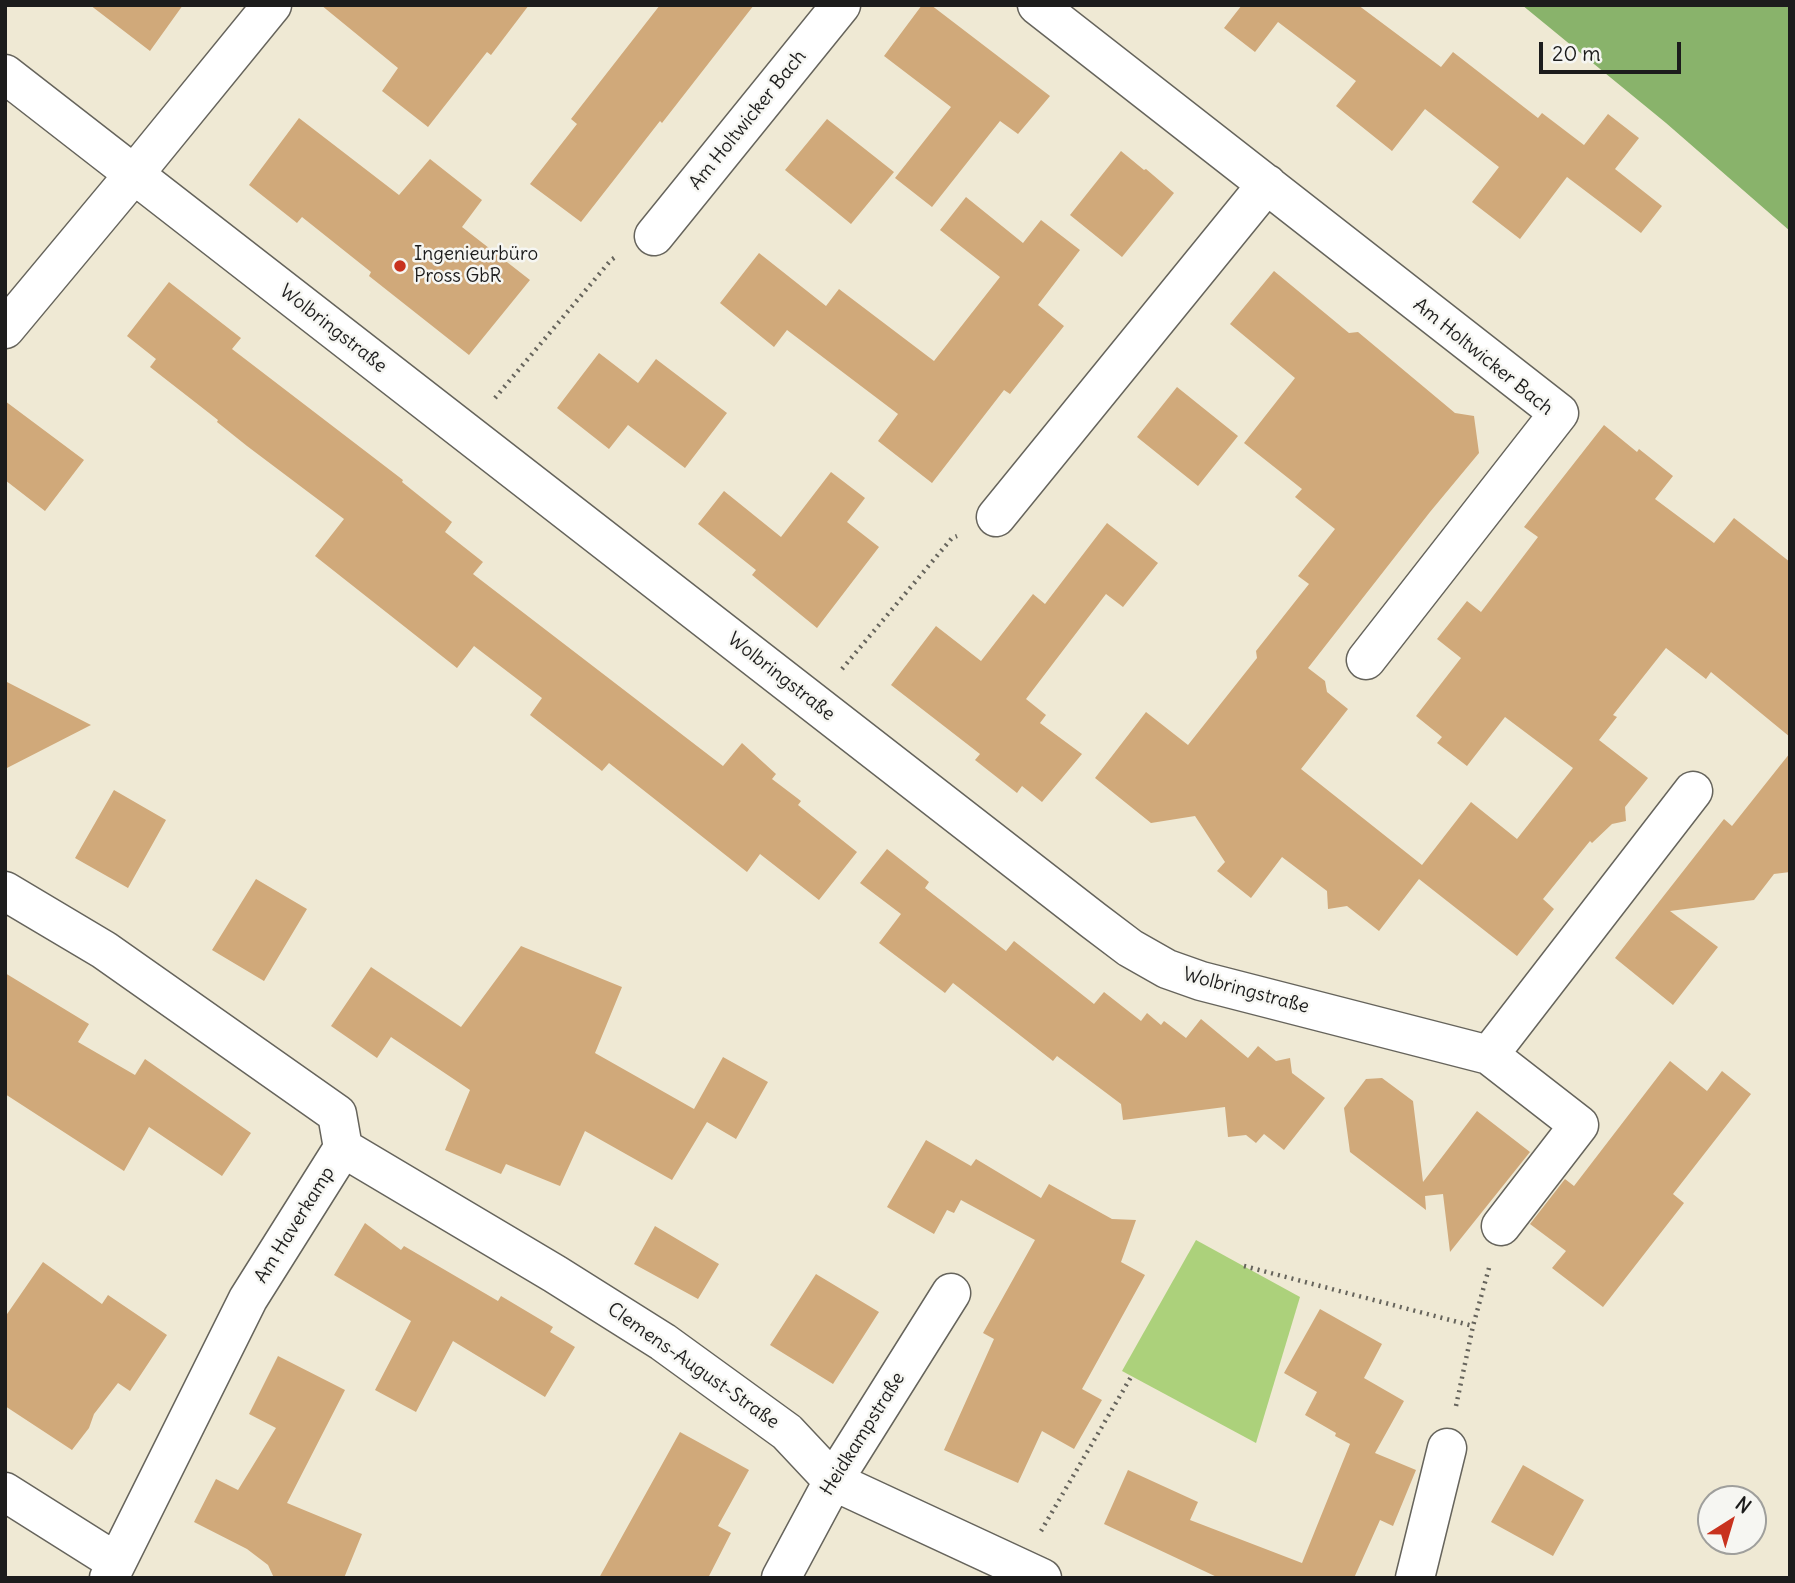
<!DOCTYPE html>
<html>
<head>
<meta charset="utf-8">
<style>
  body { margin:0 }
  #map { position:relative; width:1795px; height:1583px; overflow:hidden; background:#efe9d4; font-family:Delius,sans-serif }
  canvas { display:block }
  .frame { position:absolute; inset:0; border:7px solid #1c1c1c; pointer-events:none }
  .north { position:absolute; left:1697px; top:1485px; width:70px; height:70px; box-sizing:border-box; background:#f6f6f2; border:2px solid #9f9f9c; border-radius:50%; rotate:37deg; font-size:19px; font-weight:700; line-height:28px; text-align:center; color:#1c1c1c }
  .north::after { content:''; display:block; margin:auto; width:24px; height:32px; background:#c8321e; clip-path:polygon(50% 0,100% 100%,50% 72%,0 100%) }
  .scale { position:absolute; left:1539px; top:42px; width:142px; height:32px; box-sizing:border-box; border:4px solid #1c1c1c; border-top:0; padding-left:9px; font-size:21px; line-height:24px; white-space:nowrap; color:#1c1c1c; -webkit-text-stroke:5px #f6f6f2; paint-order:stroke }
</style>
</head>
<body>
<div id="map">
<canvas width="1795" height="1583"></canvas>
<div class="frame"></div>
<div class="north">N</div>
<div class="scale">20 m</div>
</div>
<script>
const c = document.querySelector('canvas').getContext('2d');
c.lineJoin = 'round';
function fillPath(path, color) {
  c.fillStyle = color;
  c.fill(path, 'evenodd');
}
function shape(rows) {
  const path = new Path2D();
  for (const r of rows) {
    path.moveTo(r[0], r[1]);
    for (let i = 2; i < r.length; i += 2) path.lineTo(r[i], r[i + 1]);
  }
  return path;
}
function trace(path, color, width, dash) {
  c.strokeStyle = color;
  c.lineWidth = width;
  c.lineCap = dash ? 'butt' : 'round';
  c.setLineDash(dash || []);
  c.stroke(path);
}
function drawText(font, color, halo, rows, align = 'center') {
  c.font = font + ' Delius,sans-serif';
  c.lineWidth = 5;
  c.setLineDash([]);
  c.textBaseline = 'middle';
  c.strokeStyle = halo;
  c.fillStyle = color;
  for (const [text, x, y, turn = 0] of rows) {
    c.save();
    c.translate(x, y);
    c.rotate((+turn || 0) * Math.PI / 180);
    c.textAlign = isNaN(turn) ? turn : align;
    if (halo) c.strokeText(text, 0, 0);
    c.fillText(text, 0, 0);
    c.restore();
  }
}
const green = shape([
  [1196,1240,1300,1297,1256,1443,1122,1371]
]);
const forest = shape([
  [1522,5,1790,5,1790,231,1666,123]
]);
const building = shape([
  [90,5,183,5,150,51],
  [321,5,529,5,491,55,487,52,428,127,382,91,398,68],
  [660,5,754,5,662,123,660,121,581,222,530,184,577,124,571,119],
  [922,5,931,5,1050,96,1018,134,1000,121,932,207,895,178,951,107,884,56],
  [1242,5,1358,5,1441,67,1453,52,1538,118,1542,113,1584,145,1608,114,1639,138,1615,169,1662,206,1641,233,1567,177,1520,239,1472,202,1499,167,1425,109,1392,151,1336,106,1356,81,1278,22,1255,52,1224,28],
  [299,118,399,195,430,159,482,200,462,227,530,280,469,355,369,276,371,272,302,217,297,223,249,185],
  [827,119,894,172,851,224,785,170],
  [1121,151,1144,170,1146,169,1174,193,1122,257,1070,215],
  [966,197,1023,243,1041,220,1080,250,1038,305,1064,326,1010,394,1004,390,932,483,878,441,898,414,787,330,774,347,720,303,759,253,826,306,839,289,934,361,1000,277,940,230],
  [1274,271,1349,333,1358,332,1455,413,1474,416,1479,453,1430,512,1308,668,1325,681,1327,692,1348,709,1301,769,1422,865,1471,802,1517,839,1573,768,1505,717,1467,766,1437,743,1442,737,1416,716,1461,658,1437,639,1467,601,1481,612,1538,537,1524,527,1604,425,1637,452,1639,449,1673,476,1655,499,1714,543,1734,518,1790,562,1790,737,1711,672,1706,679,1666,648,1613,715,1617,717,1599,740,1648,778,1625,807,1626,821,1612,824,1592,843,1590,841,1543,899,1554,909,1517,956,1419,879,1379,931,1347,906,1328,909,1327,891,1282,857,1251,898,1217,871,1225,862,1195,816,1151,823,1095,778,1146,712,1188,745,1257,658,1256,651,1309,584,1298,576,1335,529,1295,497,1302,489,1244,443,1295,378,1230,324],
  [169,282,241,338,232,349,403,480,402,482,452,522,445,532,483,562,473,574,723,766,742,743,776,774,772,779,801,801,798,805,857,852,819,900,760,854,747,872,609,763,602,771,530,715,542,698,474,646,457,668,315,556,344,519,247,446,217,422,218,420,150,367,156,359,127,336],
  [599,353,638,383,656,359,727,413,685,468,628,425,609,449,557,408],
  [1177,387,1238,436,1198,486,1137,437],
  [5,401,84,460,45,511,5,480],
  [831,472,865,498,847,522,879,547,817,628,752,575,756,570,698,524,724,491,781,537],
  [1107,523,1158,563,1123,607,1106,594,1026,699,1046,715,1040,723,1082,754,1042,802,1022,786,1017,793,975,760,980,754,891,685,936,626,981,661,1033,594,1045,604],
  [5,681,91,725,5,769],
  [1790,753,1790,872,1774,874,1754,900,1670,911,1718,947,1673,1005,1615,958,1724,819,1732,826],
  [114,790,166,820,128,888,75,858],
  [887,849,929,882,925,888,1006,951,1014,941,1094,1004,1104,992,1141,1021,1147,1013,1161,1025,1164,1021,1186,1038,1201,1019,1248,1058,1258,1046,1276,1061,1290,1058,1292,1073,1325,1098,1284,1150,1264,1134,1256,1143,1246,1135,1228,1137,1225,1107,1123,1120,1121,1104,1057,1056,1053,1061,953,983,945,993,879,943,901,914,860,883],
  [256,879,307,909,264,981,212,950],
  [521,946,622,987,595,1053,694,1109,723,1057,768,1082,736,1139,707,1122,672,1180,585,1131,560,1186,506,1164,501,1174,445,1150,470,1090,391,1037,377,1058,331,1026,371,967,461,1027],
  [5,973,89,1024,78,1042,135,1075,145,1059,251,1133,222,1176,149,1127,124,1171,5,1094],
  [1670,1061,1707,1091,1722,1071,1751,1094,1673,1194,1684,1203,1603,1307,1552,1268,1566,1251,1530,1224,1565,1179,1574,1186],
  [1382,1078,1413,1101,1423,1182,1477,1111,1530,1152,1450,1252,1443,1194,1425,1196,1426,1210,1350,1152,1344,1108,1366,1079],
  [926,1140,971,1166,976,1159,1041,1198,1049,1184,1112,1219,1136,1220,1121,1262,1145,1275,1082,1389,1102,1400,1074,1449,1042,1431,1018,1483,944,1450,994,1339,983,1333,1035,1240,961,1200,954,1213,947,1210,934,1234,887,1207],
  [365,1223,401,1250,404,1246,498,1301,501,1296,553,1327,550,1332,575,1347,545,1397,453,1341,416,1412,375,1390,411,1321,334,1275],
  [655,1226,719,1264,698,1299,634,1264],
  [43,1262,102,1304,108,1295,167,1335,130,1391,118,1383,94,1414,89,1428,72,1450,5,1406,5,1317],
  [816,1274,879,1312,833,1384,770,1345],
  [1320,1309,1382,1344,1364,1378,1404,1401,1375,1453,1416,1470,1393,1526,1380,1520,1354,1578,1219,1578,1104,1524,1128,1470,1198,1502,1190,1520,1302,1563,1350,1444,1335,1436,1336,1433,1305,1415,1317,1392,1284,1373],
  [278,1356,345,1390,287,1503,362,1534,344,1578,274,1578,268,1565,247,1549,194,1522,216,1479,238,1490,276,1428,249,1414],
  [680,1432,749,1470,718,1526,731,1533,708,1578,599,1578],
  [1523,1465,1584,1500,1553,1556,1491,1522]
]);
const path = shape([
  [495,398,611,260,617,256],
  [842,669,952,538,957,536],
  [1244,1266,1473,1326],
  [1456,1406,1473,1326,1489,1268],
  [1041,1531,1131,1377]
]);
const minor = shape([
  [1037,5,1559,413,1366,660],
  [5,74,1093,920,1130,948,1167,969,1201,981,1489,1055,1693,791],
  [654,236,841,5],
  [5,329,135,173,272,5],
  [996,517,1267,184],
  [5,891,104,950,337,1114,343,1148,248,1299,109,1578],
  [1489,1055,1579,1125,1501,1226],
  [343,1148,555,1274,663,1342,787,1432,833,1481,1042,1578],
  [5,1492,116,1562],
  [781,1578,833,1481,951,1293],
  [1415,1578,1447,1448]
]);
const markers = [
  [400,266,7,"#c8321e"]
];
const streetNames = [
  ["Am Holtwicker Bach",748,120,-51],
  ["Wolbringstraße",333,329,38],
  ["Am Holtwicker Bach",1483,357,39],
  ["Wolbringstraße",781,677,38],
  ["Wolbringstraße",1246,991,15],
  ["Am Haverkamp",295,1225,-58],
  ["Clemens-August-Straße",693,1366,35],
  ["Heidkampstraße",863,1434,-58]
];
const poiNames = [
  ["Ingenieurbüro",414,255],
  ["Pross GbR",414,277]
];
fillPath(green, '#acd17b');
fillPath(forest, '#89b36b');
fillPath(building, '#d0a97a');
trace(minor, '#66645c', 41);
trace(path, '#66645c', 4.5, [2, 5]);
trace(minor, '#fff', 38);
for (const [x, y, r, color] of markers) {
  const dot = new Path2D();
  dot.arc(x, y, r, 0, 2 * Math.PI);
  c.fillStyle = color;
  c.fill(dot);
  trace(dot, '#f6f6f2', 2.5);
}
drawText('19px', '#1c1c1c', '#f6f6f2', streetNames);
drawText('19px', '#1c1c1c', '#f6f6f2', poiNames, 'left');
</script>
</body>
</html>
